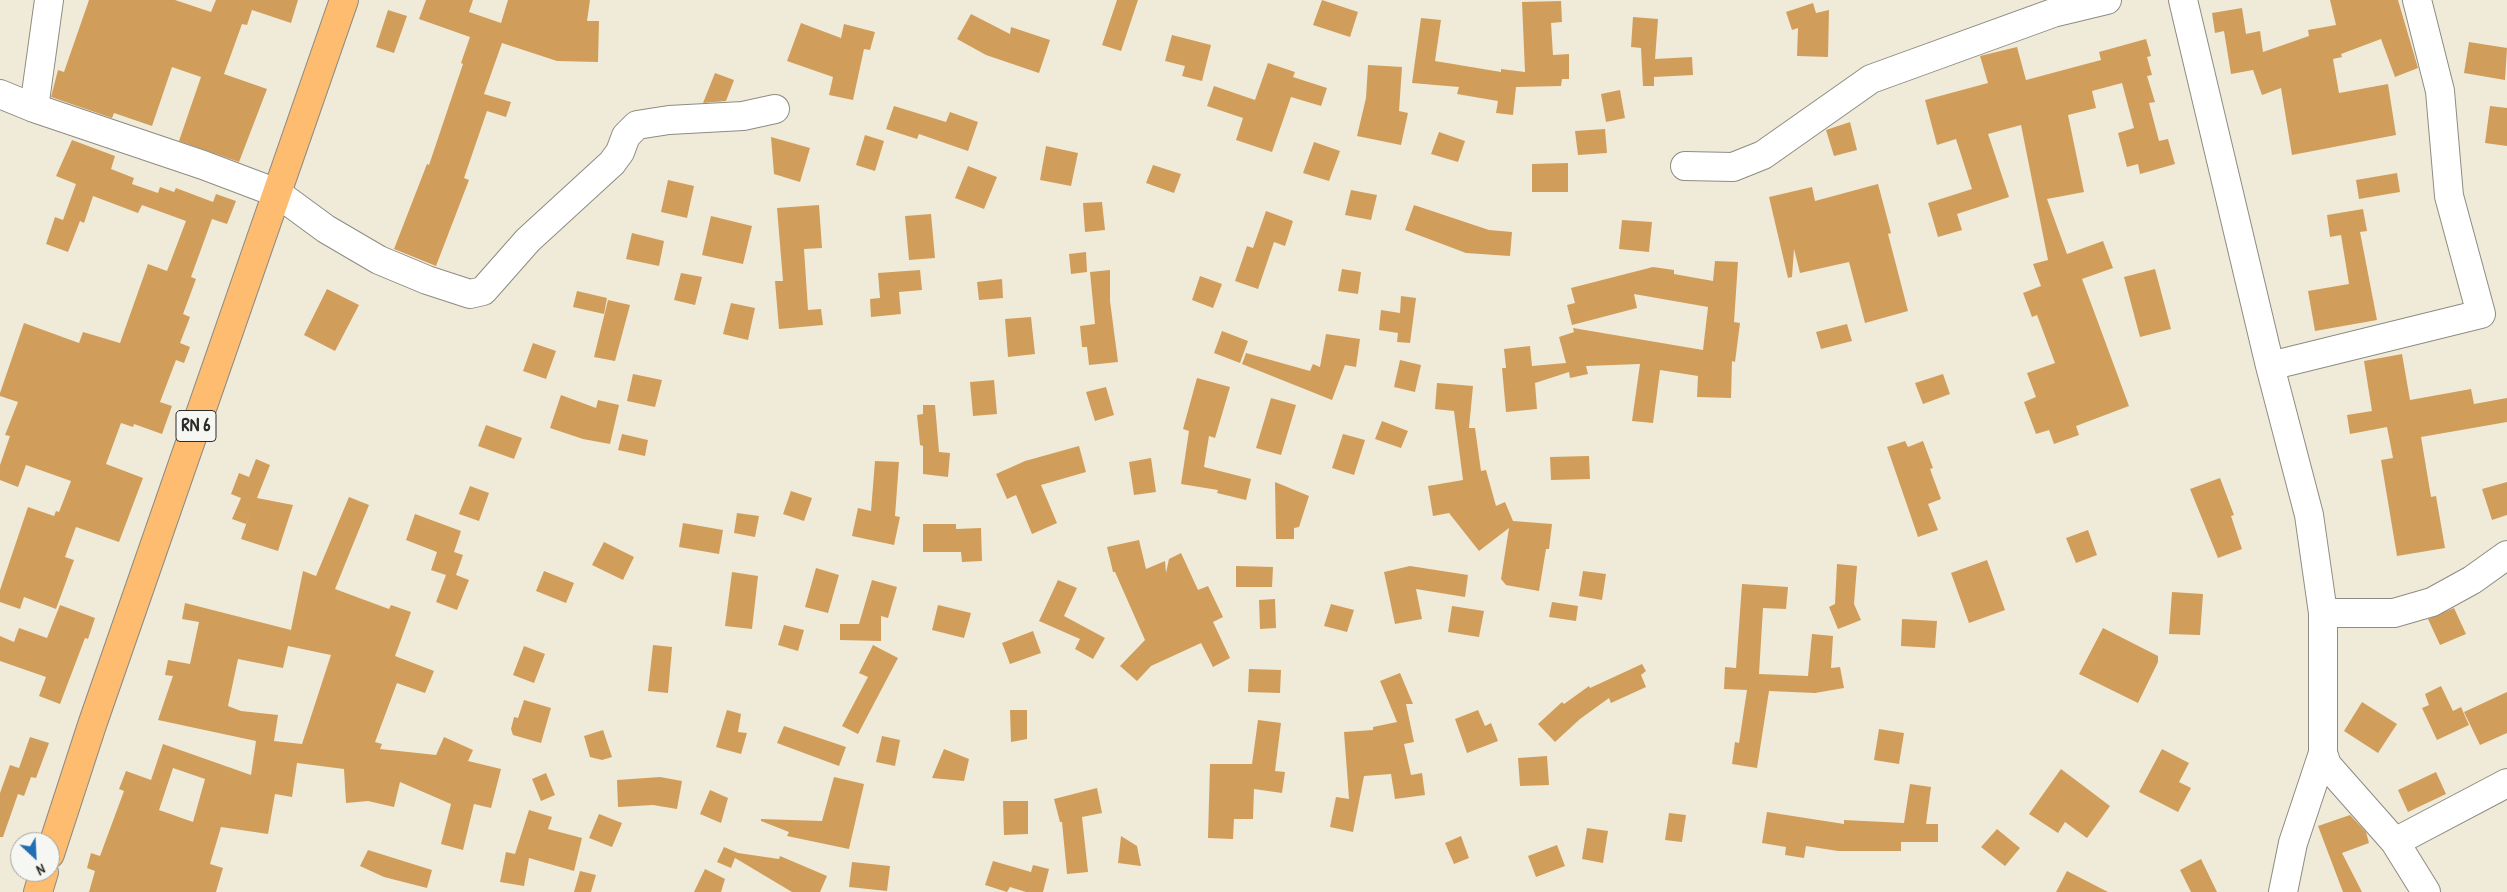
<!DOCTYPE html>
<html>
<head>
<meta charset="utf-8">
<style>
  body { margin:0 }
  #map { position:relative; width:2507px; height:892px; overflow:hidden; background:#f0ebd8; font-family:"Patrick Hand",sans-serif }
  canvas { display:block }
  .north { position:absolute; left:10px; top:832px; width:50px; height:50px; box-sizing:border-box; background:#f6f6f2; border:1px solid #a5a5a2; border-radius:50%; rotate:155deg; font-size:14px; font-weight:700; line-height:20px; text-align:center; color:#2b2b2b }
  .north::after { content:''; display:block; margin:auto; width:18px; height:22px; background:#1f6fb2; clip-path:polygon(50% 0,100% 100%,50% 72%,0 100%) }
</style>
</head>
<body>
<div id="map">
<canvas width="2507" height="892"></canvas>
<div class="north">N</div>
</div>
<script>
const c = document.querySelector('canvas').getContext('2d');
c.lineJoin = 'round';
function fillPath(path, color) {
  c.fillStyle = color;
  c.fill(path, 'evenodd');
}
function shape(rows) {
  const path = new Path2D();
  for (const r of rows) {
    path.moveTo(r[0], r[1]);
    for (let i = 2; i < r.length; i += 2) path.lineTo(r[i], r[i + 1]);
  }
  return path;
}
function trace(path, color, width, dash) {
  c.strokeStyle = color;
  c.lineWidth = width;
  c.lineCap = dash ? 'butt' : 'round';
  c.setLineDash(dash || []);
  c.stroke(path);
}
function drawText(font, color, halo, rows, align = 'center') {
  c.font = font + ' "Patrick Hand",sans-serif';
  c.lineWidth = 5;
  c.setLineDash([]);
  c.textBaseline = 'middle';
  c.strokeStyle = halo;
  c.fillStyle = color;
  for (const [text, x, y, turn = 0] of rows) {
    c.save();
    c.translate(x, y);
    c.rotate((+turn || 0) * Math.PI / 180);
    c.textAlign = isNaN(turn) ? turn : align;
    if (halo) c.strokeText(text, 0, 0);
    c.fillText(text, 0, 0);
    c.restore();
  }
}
const building = shape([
  [89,0,175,0,211,12,216,0,298,0,291,23,252,10,247,25,242,24,224,74,267,89,239,162,179,141,201,77,172,67,152,126,114,113,112,118,51,97,58,70,64,72],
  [426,0,473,0,469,12,501,23,508,0,590,0,587,21,599,21,598,62,557,61,502,43,484,94,511,102,506,117,487,111,464,178,469,180,436,266,394,249,427,164,429,165,463,64,461,63,470,37,419,19],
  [1117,0,1138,0,1121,51,1102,45],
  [1322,0,1358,12,1350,37,1313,25],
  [2330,0,2398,0,2418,68,2395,77,2381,39,2341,54,2342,57,2333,59,2339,93,2388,84,2396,135,2292,155,2281,88,2262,95,2253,70,2231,74,2224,31,2215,33,2212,13,2242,8,2246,34,2260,31,2263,52,2309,36,2308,30,2336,25],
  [1561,1,1562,22,1551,23,1553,55,1569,54,1569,79,1562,79,1561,86,1516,87,1513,115,1496,113,1498,101,1457,94,1459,87,1412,83,1421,18,1441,20,1435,61,1501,72,1501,69,1525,72,1522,2],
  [1813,3,1816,13,1829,10,1828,57,1797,56,1798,28,1792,30,1786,12],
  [388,10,407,16,394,53,376,47],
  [971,14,1010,34,1011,27,1050,40,1039,73,986,55,957,39],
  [1633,17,1658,19,1655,59,1692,57,1693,75,1654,77,1654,86,1643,86,1641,48,1631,47],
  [801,23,841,38,844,24,875,32,870,50,864,49,853,100,829,95,833,77,787,61],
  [1172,35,1211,45,1202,81,1182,76,1185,66,1165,61],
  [2146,39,2151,56,2147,57,2152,75,2147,76,2155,102,2149,103,2159,141,2168,139,2175,164,2140,174,2138,164,2127,167,2118,133,2134,128,2122,83,2092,91,2096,108,2068,115,2084,192,2047,199,2067,254,2103,241,2113,268,2082,279,2129,406,2076,426,2079,435,2054,444,2049,430,2036,434,2024,402,2036,397,2027,373,2055,363,2037,315,2032,317,2023,293,2041,286,2033,264,2048,260,2021,125,1988,134,2009,197,1957,214,1962,230,1938,237,1928,203,1972,189,1956,139,1937,145,1925,100,1988,83,1980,56,2017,47,2026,80,2101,60,2099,52],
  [2469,42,2507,48,2505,80,2464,73],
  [1268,63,1295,72,1293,77,1327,88,1321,106,1291,97,1272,152,1236,140,1243,118,1207,106,1214,86,1255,100],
  [1368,65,1402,67,1399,111,1408,113,1401,145,1357,136,1366,98],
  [715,73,734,80,726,101,703,103],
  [1620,90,1625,118,1606,122,1601,94],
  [894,106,946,122,950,112,978,122,968,151,919,134,917,139,886,129],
  [2490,106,2507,108,2507,146,2485,143],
  [1850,122,1857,150,1834,156,1826,130],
  [1605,129,1607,153,1578,155,1575,131],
  [1439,132,1465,141,1458,162,1431,154],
  [865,135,884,141,875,171,856,165],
  [771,137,810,148,800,182,774,174],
  [72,140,115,156,111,169,134,178,132,184,158,193,160,187,174,192,176,188,213,202,216,194,236,201,227,224,212,219,191,277,196,279,183,314,190,317,180,343,190,347,184,363,176,360,160,402,172,406,162,434,134,424,133,427,121,423,106,464,143,478,119,542,76,527,65,557,74,560,56,609,24,597,20,609,0,602,0,590,28,507,54,516,56,511,59,512,71,481,26,465,18,487,0,480,0,465,10,436,5,435,18,402,0,396,0,393,24,323,79,343,83,332,120,343,148,264,167,271,186,221,142,205,138,213,93,196,84,223,80,221,68,252,46,244,55,217,63,220,76,184,56,176],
  [1314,142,1340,151,1329,181,1303,173],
  [1046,146,1078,153,1071,186,1040,180],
  [1568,163,1568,192,1532,192,1532,164],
  [1153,165,1181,174,1174,193,1146,183],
  [968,166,997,177,984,209,955,198],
  [2397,173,2400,192,2359,199,2356,180],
  [668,180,694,186,687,218,661,212],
  [1878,184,1891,233,1888,234,1908,311,1865,323,1849,262,1800,273,1794,249,1792,277,1788,278,1769,197,1812,187,1815,201],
  [1351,190,1377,195,1371,220,1345,215],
  [1102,202,1105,230,1085,232,1083,203],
  [819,205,822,248,804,249,808,310,821,309,823,325,779,329,775,281,783,281,777,208],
  [1414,205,1489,230,1512,232,1510,256,1466,253,1405,230],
  [2363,209,2367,231,2360,232,2377,320,2315,331,2308,291,2349,284,2341,235,2330,237,2327,215],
  [1266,211,1293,221,1285,246,1274,242,1258,289,1235,281,1247,246,1253,248],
  [931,214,935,258,909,260,905,216],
  [711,216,752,226,743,264,702,255],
  [1622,220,1652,222,1649,252,1619,249],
  [632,233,664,241,659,266,626,259],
  [1086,252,1087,272,1071,274,1069,254],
  [1715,261,1738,262,1734,322,1740,323,1735,362,1732,361,1731,398,1697,397,1698,376,1660,370,1653,423,1632,421,1640,364,1586,366,1588,374,1570,378,1569,372,1535,383,1537,409,1506,412,1502,368,1506,368,1504,349,1530,346,1532,366,1566,363,1559,337,1574,332,1573,328,1703,350,1708,307,1634,294,1637,308,1572,325,1567,305,1575,303,1571,288,1653,267,1674,270,1674,274,1713,281],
  [1342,269,1361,272,1358,294,1338,291],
  [2155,269,2171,329,2140,337,2124,277],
  [920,270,922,290,899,292,901,314,871,317,870,299,880,298,878,273],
  [1110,270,1110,301,1118,362,1089,365,1087,347,1082,347,1080,326,1095,324,1090,272],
  [681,273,702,277,695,305,674,300],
  [1200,276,1222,284,1213,308,1192,300],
  [1002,279,1003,298,979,300,977,282],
  [327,289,359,305,335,351,304,335],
  [577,291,607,298,604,314,573,307],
  [1401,296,1416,298,1410,343,1397,342,1398,333,1379,330,1381,310,1400,313],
  [608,300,630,305,615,361,594,357],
  [731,303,755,308,748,340,723,334],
  [1031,317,1035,354,1008,357,1005,319],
  [1847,324,1852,341,1821,349,1816,332],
  [1222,331,1248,341,1240,363,1214,353],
  [1326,334,1360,339,1356,367,1345,365,1332,400,1242,364,1246,353,1310,371,1313,364,1320,367],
  [533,343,556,351,546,379,523,371],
  [2402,354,2410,400,2471,389,2474,404,2507,398,2507,422,2421,437,2431,497,2436,496,2445,548,2397,556,2381,460,2393,458,2387,427,2350,434,2347,415,2372,411,2364,361],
  [1400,360,1421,365,1415,392,1394,387],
  [633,374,662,380,655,407,627,401],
  [1943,374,1950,394,1923,404,1915,383],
  [1197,378,1230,387,1215,438,1209,436,1204,467,1251,479,1246,500,1217,493,1218,490,1181,484,1189,431,1183,429],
  [994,380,997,414,973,416,970,382],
  [1437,383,1473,386,1469,428,1475,428,1481,471,1486,470,1496,506,1505,502,1513,521,1552,524,1549,549,1546,549,1539,591,1506,585,1501,579,1509,528,1479,551,1449,513,1433,516,1428,486,1463,480,1454,411,1435,409],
  [1106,387,1114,415,1095,421,1086,392],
  [561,395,596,408,598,400,619,405,610,444,583,439,550,428],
  [1271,398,1296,405,1281,455,1256,448],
  [923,405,935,405,939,452,950,453,948,477,923,474,923,446,920,445,917,415,923,414],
  [1382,421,1408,431,1401,448,1375,439],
  [486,425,522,438,514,459,478,446],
  [622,434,648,440,645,456,618,450],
  [1343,434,1365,440,1354,475,1332,468],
  [1905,441,1908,447,1923,441,1933,468,1930,469,1941,499,1928,504,1938,530,1918,537,1887,447],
  [1079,446,1086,472,1041,485,1057,523,1032,534,1016,495,1007,499,996,474,1025,461],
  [1589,456,1590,479,1551,480,1550,457],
  [1151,458,1156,492,1134,495,1129,462],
  [256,459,270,465,257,498,293,505,278,551,241,539,250,513,246,524,232,519,241,498,231,494,239,473,249,477],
  [875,461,899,462,895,516,900,517,894,545,852,536,858,508,871,511],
  [2220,478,2234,515,2231,516,2242,549,2218,558,2190,489],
  [1275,482,1309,496,1299,527,1294,528,1294,539,1276,539],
  [2507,482,2507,515,2492,520,2482,489],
  [470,486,489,493,479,521,459,514],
  [791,491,812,498,804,521,783,514],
  [349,497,369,505,335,589,389,609,391,605,411,612,395,656,434,671,425,693,397,683,375,742,382,744,380,749,436,755,444,737,473,750,468,761,501,769,491,808,474,804,463,850,441,844,451,804,400,782,394,807,368,801,346,803,344,769,297,763,292,797,275,794,268,834,221,827,210,864,223,868,216,892,89,892,95,871,87,868,91,853,100,856,124,791,119,789,126,771,151,780,163,744,251,775,256,741,158,720,173,676,165,675,168,660,190,664,199,622,182,619,185,603,291,630,303,571,316,576],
  [288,646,331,655,302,744,274,741,278,715,241,711,228,706,238,659,283,668],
  [173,768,205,779,193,822,159,810],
  [737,513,759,516,755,537,734,533],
  [415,514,461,531,454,552,463,555,456,575,469,580,457,610,436,602,446,575,431,570,437,552,406,540],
  [683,523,723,530,719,554,679,547],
  [923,524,956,524,956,529,981,528,982,561,962,562,961,552,923,552],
  [2088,530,2097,555,2076,563,2066,538],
  [1139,540,1146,569,1165,561,1166,573,1169,559,1181,553,1198,590,1208,586,1223,617,1213,622,1230,658,1213,667,1201,643,1151,666,1137,681,1120,666,1145,640,1115,572,1113,572,1107,547],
  [604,542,634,557,623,580,592,565],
  [1987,560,2005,610,1969,623,1951,573],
  [1837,564,1857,566,1854,604,1861,620,1838,629,1829,607,1835,604],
  [1236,566,1273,567,1272,587,1236,587],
  [1410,566,1468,575,1465,597,1416,589,1422,619,1395,624,1384,572],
  [816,568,839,575,828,613,805,607],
  [544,571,574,583,566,603,536,591],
  [1583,571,1606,574,1602,600,1579,596],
  [732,572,758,576,752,629,725,626],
  [872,580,897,587,888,618,881,616,881,641,840,640,840,624,859,624],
  [1058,580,1077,588,1064,616,1105,638,1093,659,1075,649,1080,639,1039,621],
  [1742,584,1788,587,1786,609,1763,608,1759,674,1808,676,1812,634,1833,636,1831,668,1840,667,1844,688,1815,693,1769,691,1757,768,1732,764,1735,742,1739,743,1747,690,1724,689,1725,667,1736,668],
  [2172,592,2203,594,2200,635,2169,634],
  [1275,599,1276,628,1260,629,1259,600],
  [1552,602,1578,606,1576,621,1549,617],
  [1331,604,1354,610,1347,632,1324,626],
  [60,605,95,618,88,639,85,638,60,704,39,696,46,677,0,661,0,636,14,642,19,628,47,638],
  [938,605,971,613,964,638,932,630],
  [1452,606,1484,611,1479,637,1448,632],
  [2454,608,2466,634,2440,645,2428,619],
  [1902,619,1937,621,1935,648,1901,646],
  [784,625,804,630,798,651,778,645],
  [2103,628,2158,656,2158,662,2138,703,2079,674],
  [1033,631,1041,653,1010,664,1002,643],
  [653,645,672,647,668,693,648,691],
  [873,645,898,658,858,734,842,726,868,677,859,673],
  [524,646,545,654,534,683,513,675],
  [1642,664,1646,671,1641,675,1646,687,1611,703,1609,698,1580,719,1555,742,1538,724,1562,702,1564,704,1589,686,1590,688],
  [1249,669,1281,670,1280,693,1248,692],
  [1400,673,1413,704,1406,704,1414,742,1404,744,1411,775,1422,773,1425,795,1395,799,1391,774,1364,776,1353,832,1330,827,1336,797,1349,799,1344,732,1373,730,1373,727,1397,722,1380,681],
  [2441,686,2453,711,2461,707,2469,725,2437,740,2422,708,2429,705,2425,694],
  [2507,692,2507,733,2480,745,2464,712],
  [524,700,551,708,541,743,513,735,511,729,514,717,518,718],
  [2362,702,2397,724,2378,753,2344,731],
  [727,710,741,714,738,732,747,733,741,754,716,747],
  [1010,710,1027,710,1027,739,1011,742],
  [1478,710,1485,726,1491,723,1498,741,1467,753,1455,719],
  [1258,720,1281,723,1275,771,1285,772,1282,793,1254,789,1253,819,1234,819,1233,839,1208,838,1210,764,1252,764],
  [784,726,846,747,839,766,777,743],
  [1879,729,1904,733,1899,764,1874,760],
  [603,730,612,757,602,760,590,757,584,736],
  [882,736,900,740,895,766,876,762],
  [30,737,49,743,36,778,31,777,24,796,18,794,3,837,0,837,0,793,10,765,19,768],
  [944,749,969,759,964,781,932,778],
  [2162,749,2189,763,2179,782,2191,788,2178,812,2139,792],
  [1547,756,1549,785,1520,786,1518,758],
  [2061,769,2110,806,2087,838,2065,822,2058,833,2029,814],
  [2436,772,2446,794,2408,812,2398,790],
  [546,773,555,795,541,801,532,779],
  [660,777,682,781,677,809,653,805,618,807,617,780],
  [834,777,864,784,849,849,787,836,789,832,761,821,761,819,822,821],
  [1910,784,1931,787,1926,824,1938,824,1938,842,1901,842,1901,851,1838,851,1806,846,1804,858,1785,855,1786,847,1762,843,1767,812,1844,824,1844,820,1904,823],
  [1097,788,1102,813,1082,817,1088,872,1067,874,1062,822,1060,822,1054,799],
  [710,790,728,798,721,823,700,814],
  [1003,801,1028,801,1028,834,1004,835],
  [529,810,552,817,548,829,582,838,574,871,529,858,524,886,500,882,506,852,515,854],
  [1669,813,1686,815,1682,842,1665,840],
  [599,814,622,823,612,847,589,838],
  [2350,815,2366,832,2369,843,2342,853,2362,892,2343,892,2318,826],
  [1587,828,1608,831,1603,863,1582,859],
  [1997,829,2020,848,2005,866,1981,847],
  [1121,836,1137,846,1141,866,1118,863],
  [1461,836,1469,858,1454,864,1445,843],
  [1557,845,1565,866,1536,877,1528,856],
  [724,847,738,853,779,859,780,856,827,876,820,892,792,892,735,858,731,868,717,862],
  [368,850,432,870,427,888,384,877,360,866],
  [2201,859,2217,892,2191,892,2180,870],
  [993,861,1031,872,1033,865,1049,869,1043,892,1026,892,1010,887,1007,892,985,885],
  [852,862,890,866,887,891,849,887],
  [705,869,725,879,721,892,694,892],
  [580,871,596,875,591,892,574,892],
  [2067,871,2108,892,2056,892]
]);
const minor = shape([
  [2183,0,2270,366,2309,515,2323,613,2323,753,2327,765,2395,842,2426,892],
  [0,94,34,108,203,165,277,193,326,229,379,260,427,280,470,294,483,291,528,240,612,163,620,152,626,136,637,125,669,120,743,116,775,109],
  [34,108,49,0],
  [1685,166,1733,167,1763,155,1871,79,2053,13,2107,0],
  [2270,366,2481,314,2449,196,2440,91,2417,0],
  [2323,613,2394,613,2432,602,2472,580,2507,555],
  [2395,842,2507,783],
  [2283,892,2293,843,2323,753]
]);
const major = shape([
  [50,854,92,725,344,0],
  [38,892,44,872]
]);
const shields = [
  [196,426,40]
];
const shieldNames = [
  ["RN 6",196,426]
];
fillPath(building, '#d19d5b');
trace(minor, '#8e8b82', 30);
trace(major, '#8e8b82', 30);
trace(minor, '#fff', 28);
trace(major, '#fdbc70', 28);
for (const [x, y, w] of shields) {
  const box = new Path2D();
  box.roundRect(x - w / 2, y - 15.5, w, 31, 4);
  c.fillStyle = '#f6f6f2';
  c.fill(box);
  trace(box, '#2b2b2b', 1);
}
drawText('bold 18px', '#2b2b2b', null, shieldNames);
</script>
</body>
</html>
